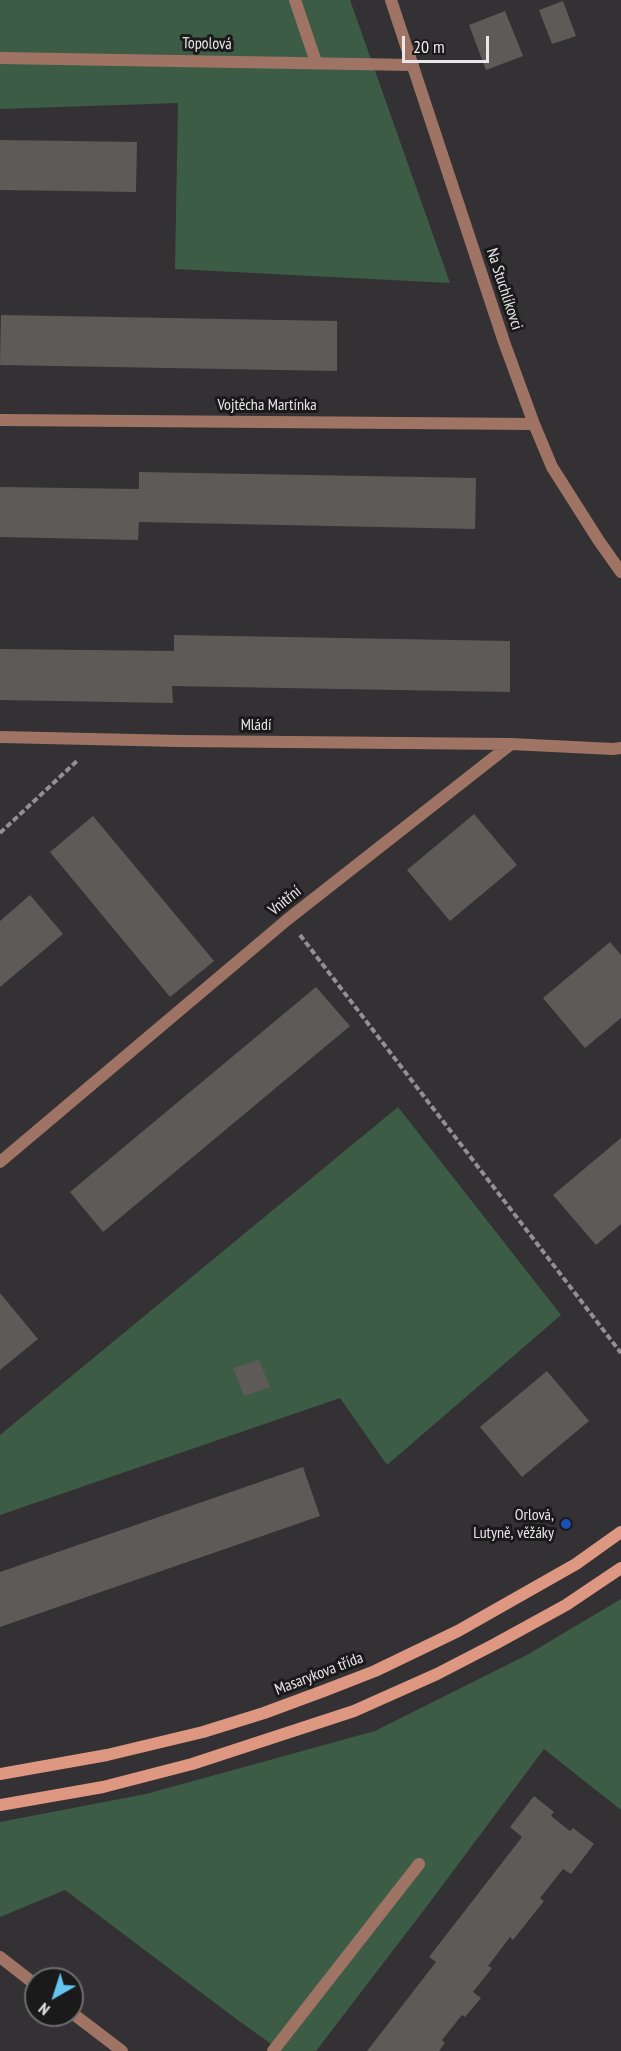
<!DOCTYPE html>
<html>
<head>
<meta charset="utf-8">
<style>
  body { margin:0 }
  #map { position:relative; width:621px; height:2051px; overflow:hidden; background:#343134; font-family:"PT Sans Narrow",sans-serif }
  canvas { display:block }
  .north { position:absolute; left:24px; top:1967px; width:60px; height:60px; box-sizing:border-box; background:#1b1a1b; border:2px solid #6d6c6d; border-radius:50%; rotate:219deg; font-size:16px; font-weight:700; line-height:24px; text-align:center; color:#e9e7e9 }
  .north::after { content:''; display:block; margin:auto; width:21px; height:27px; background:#64c5ee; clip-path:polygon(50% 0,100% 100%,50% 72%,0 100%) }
  .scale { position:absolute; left:402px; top:36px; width:87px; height:27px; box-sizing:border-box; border:3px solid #e9e7e9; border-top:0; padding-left:8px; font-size:18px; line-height:21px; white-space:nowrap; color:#e9e7e9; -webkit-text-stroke:4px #1b1a1b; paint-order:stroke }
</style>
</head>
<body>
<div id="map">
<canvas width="621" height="2051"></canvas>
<div class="north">N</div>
<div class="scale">20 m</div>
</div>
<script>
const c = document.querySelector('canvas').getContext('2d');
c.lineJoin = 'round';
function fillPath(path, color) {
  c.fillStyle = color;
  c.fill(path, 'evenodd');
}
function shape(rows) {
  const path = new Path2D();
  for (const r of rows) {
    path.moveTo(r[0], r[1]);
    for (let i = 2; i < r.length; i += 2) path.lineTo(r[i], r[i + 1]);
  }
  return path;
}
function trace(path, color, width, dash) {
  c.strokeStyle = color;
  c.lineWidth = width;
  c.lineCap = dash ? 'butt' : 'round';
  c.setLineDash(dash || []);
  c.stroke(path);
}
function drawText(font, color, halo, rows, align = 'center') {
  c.font = font + ' "PT Sans Narrow",sans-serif';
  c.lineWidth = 6;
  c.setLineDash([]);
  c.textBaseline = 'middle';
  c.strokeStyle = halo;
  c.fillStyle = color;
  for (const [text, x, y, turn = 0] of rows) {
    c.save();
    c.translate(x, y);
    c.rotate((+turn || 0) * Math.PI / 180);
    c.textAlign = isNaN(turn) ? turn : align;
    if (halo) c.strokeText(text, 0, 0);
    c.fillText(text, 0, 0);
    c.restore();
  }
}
const green = shape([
  [0,0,350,0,450,283,175,269,178,103,0,109],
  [398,1107,561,1315,387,1465,340,1398,0,1515,0,1435],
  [621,1599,621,1810,544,1749,430,1902,316,2051,281,2051,239,2021,65,1890,0,1917,0,1822,146,1794,375,1731,527,1655]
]);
const building = shape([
  [563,1,576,36,552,44,539,10],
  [505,11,523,56,486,70,469,25],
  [0,140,137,142,136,192,0,190],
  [1,315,337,321,337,371,0,365],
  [139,472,476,478,475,529,139,522,138,540,0,537,0,487,139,489],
  [174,635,510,641,510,692,172,686,173,703,0,700,0,649,174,651],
  [474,814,517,865,450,921,407,870],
  [93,816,214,961,170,997,50,852],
  [30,895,63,934,0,987,0,921],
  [610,942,621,955,621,1018,585,1048,543,998],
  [316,987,350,1026,103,1232,70,1192],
  [621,1138,621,1224,596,1245,553,1195],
  [0,1293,38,1339,0,1370],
  [259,1360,270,1387,244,1396,233,1368],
  [547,1371,589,1421,522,1477,480,1427],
  [303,1467,320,1516,0,1627,0,1572],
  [534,1796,554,1812,551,1816,570,1831,573,1828,594,1844,571,1874,563,1869,540,1898,544,1901,529,1920,513,1940,510,1937,488,1966,492,1968,473,1992,481,1998,465,2017,462,2015,442,2040,445,2043,439,2051,367,2051,436,1962,429,1957,522,1837,510,1827]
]);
const path = shape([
  [0,833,78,760],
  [300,935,621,1353]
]);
const lane = shape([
  [295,0,316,62],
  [0,1957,36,1985],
  [72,2013,122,2051],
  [273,2051,419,1864]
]);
const street = shape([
  [391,0,504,342,534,424,552,467,599,541,621,572],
  [0,58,413,65],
  [0,420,534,424],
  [0,737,180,741,511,744],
  [0,1162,288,919,511,744,613,749,621,748]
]);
const secondary = shape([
  [0,1774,107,1755,203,1732,264,1713,326,1690,375,1671,458,1631,576,1564,621,1532],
  [0,1805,103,1787,192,1764,354,1711,437,1674,495,1644,566,1605,621,1568]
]);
const markers = [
  [566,1524,6,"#1a4fb4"]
];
const streetNames = [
  ["Topolová",207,44,1],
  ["Na Stuchlíkovci",504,289,72],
  ["Vojtěcha Martínka",267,405],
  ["Mládí",256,725],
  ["Vnitřní",285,901,-39],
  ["Masarykova třída",319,1674,-21]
];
const poiNames = [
  ["Orlová,",554,1515],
  ["Lutyně, věžáky",554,1533]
];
fillPath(green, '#3d5c46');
fillPath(building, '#5e5a57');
trace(path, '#929092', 4, [6, 3]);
trace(lane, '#a07465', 12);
trace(street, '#a07465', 12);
trace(secondary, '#de9780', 12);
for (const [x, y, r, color] of markers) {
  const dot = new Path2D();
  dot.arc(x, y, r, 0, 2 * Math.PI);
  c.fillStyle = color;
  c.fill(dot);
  trace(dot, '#1b1a1b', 2);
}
drawText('16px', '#e9e7e9', '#1b1a1b', streetNames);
drawText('16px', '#e9e7e9', '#1b1a1b', poiNames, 'right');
</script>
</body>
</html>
